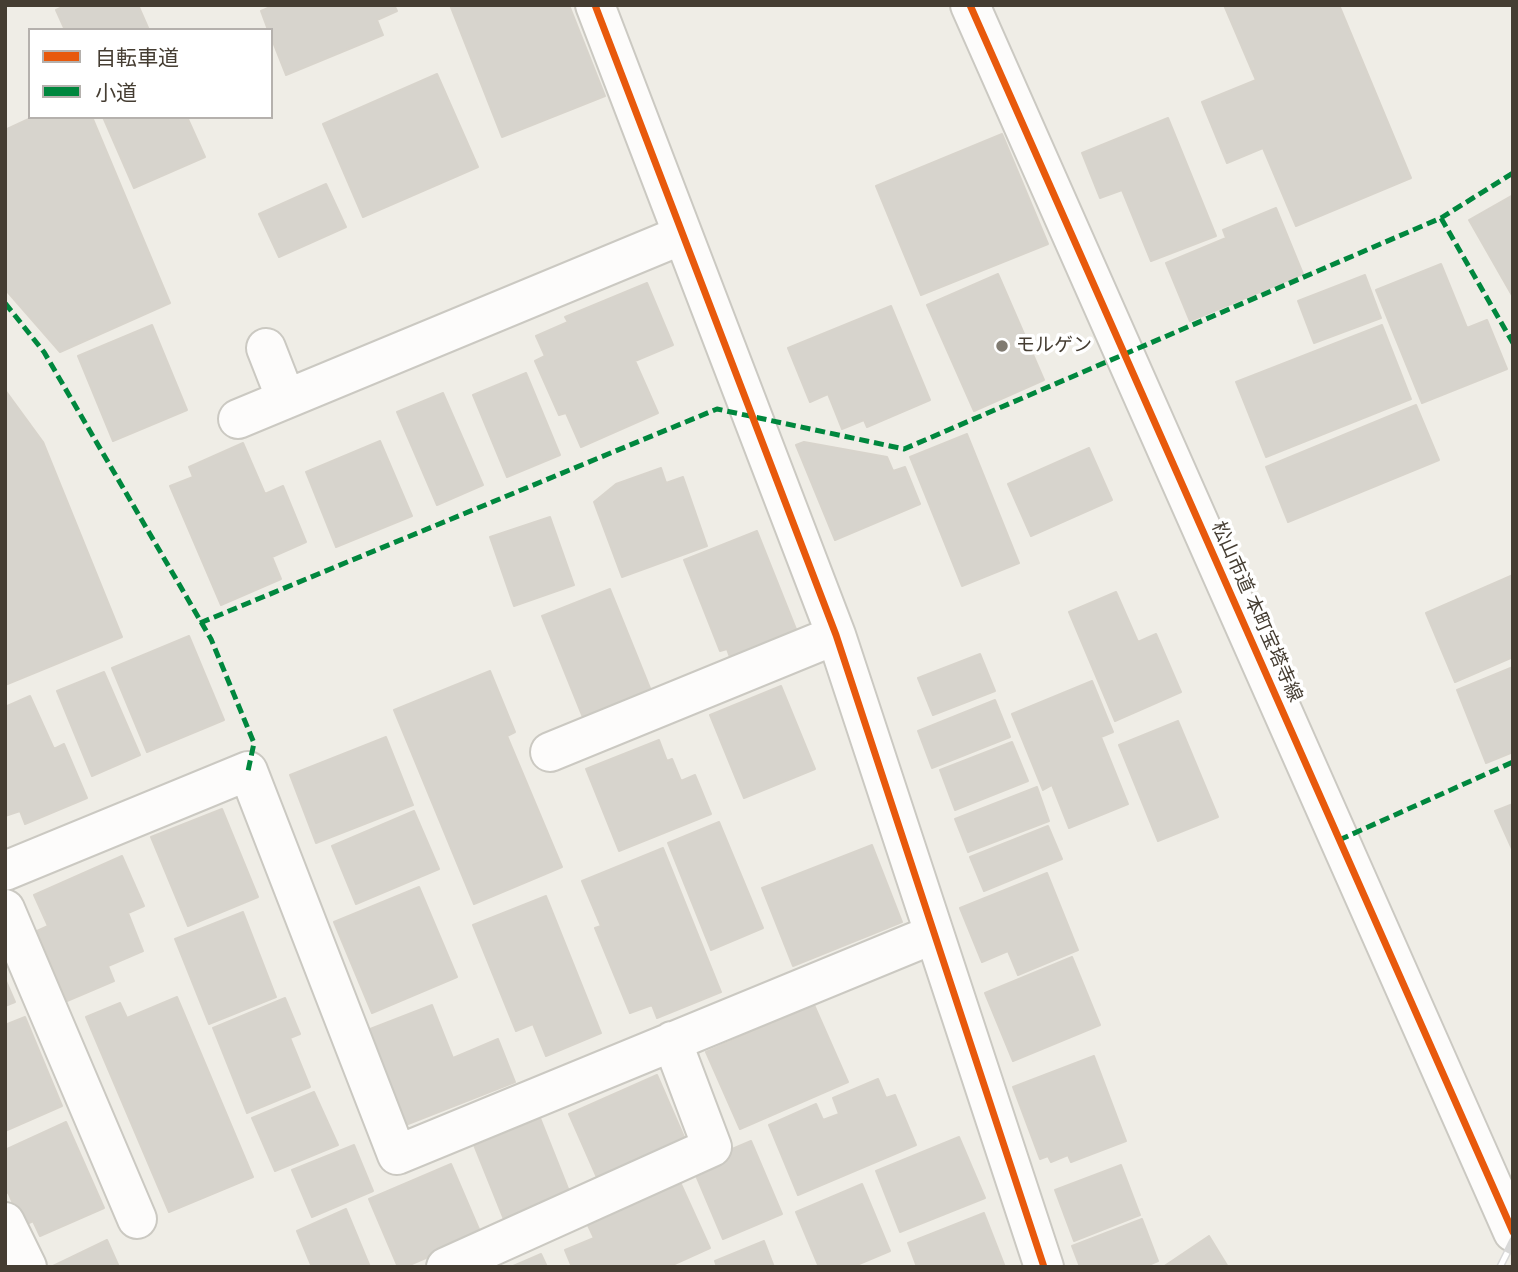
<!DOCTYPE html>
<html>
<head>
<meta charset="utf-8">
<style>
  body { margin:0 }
  #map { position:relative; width:1518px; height:1272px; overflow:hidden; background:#efede6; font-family:"DM Sans","Noto Sans JP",sans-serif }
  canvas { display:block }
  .frame { position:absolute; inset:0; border:7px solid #453d32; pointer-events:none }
  .legend { position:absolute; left:28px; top:28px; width:245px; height:91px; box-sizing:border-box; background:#fff; border:2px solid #b5b1ad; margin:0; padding:9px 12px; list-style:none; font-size:21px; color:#453d32 }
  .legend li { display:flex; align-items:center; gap:14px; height:35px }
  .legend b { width:35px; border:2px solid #b5b1ad }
</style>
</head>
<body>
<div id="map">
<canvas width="1518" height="1272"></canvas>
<div class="frame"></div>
<ul class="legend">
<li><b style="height:9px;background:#e8590c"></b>自転車道</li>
<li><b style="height:9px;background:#00873e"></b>小道</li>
</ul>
</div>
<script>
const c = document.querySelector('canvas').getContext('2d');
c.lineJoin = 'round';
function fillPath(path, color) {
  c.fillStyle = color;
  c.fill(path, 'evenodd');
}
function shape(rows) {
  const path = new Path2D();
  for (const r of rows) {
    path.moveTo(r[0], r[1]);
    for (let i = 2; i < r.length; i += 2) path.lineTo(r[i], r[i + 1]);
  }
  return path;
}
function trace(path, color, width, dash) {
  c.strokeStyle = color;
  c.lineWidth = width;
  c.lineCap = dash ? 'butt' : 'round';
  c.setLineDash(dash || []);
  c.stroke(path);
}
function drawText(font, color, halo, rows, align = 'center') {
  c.font = font + ' "DM Sans","Noto Sans JP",sans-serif';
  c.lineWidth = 7;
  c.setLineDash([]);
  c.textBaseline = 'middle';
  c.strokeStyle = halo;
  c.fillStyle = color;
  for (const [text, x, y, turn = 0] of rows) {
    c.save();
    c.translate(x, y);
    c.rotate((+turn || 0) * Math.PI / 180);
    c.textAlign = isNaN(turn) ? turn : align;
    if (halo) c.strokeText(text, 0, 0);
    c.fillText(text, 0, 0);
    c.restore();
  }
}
const building = shape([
  [67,5,138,5,149,30,65,30,56,10,67,5],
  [275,5,394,5,397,11,377,20,383,35,286,75,271,37,271,30,268,30,261,11,275,5],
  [450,5,569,5,605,96,502,137,450,5],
  [1224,5,1339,5,1411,178,1296,226,1263,148,1227,163,1202,102,1256,80,1224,5],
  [437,74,478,167,363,217,323,124,437,74],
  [33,117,92,117,170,303,60,352,5,289,5,130,33,117],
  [103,117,187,117,205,157,134,188,103,117],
  [1168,118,1216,236,1151,261,1122,190,1100,198,1082,153,1168,118],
  [1002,134,1048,244,921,295,876,186,1002,134],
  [326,184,346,227,279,257,259,214,326,184],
  [1513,195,1513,297,1469,220,1513,195],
  [1276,208,1303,274,1190,321,1166,263,1226,238,1223,230,1276,208],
  [1441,264,1467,328,1487,320,1507,369,1422,403,1376,290,1441,264],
  [998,274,1044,380,974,411,927,305,998,274],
  [1365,275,1381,318,1314,343,1298,301,1365,275],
  [647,283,673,345,635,361,658,413,581,447,566,413,559,415,535,361,545,356,536,336,568,322,565,317,647,283],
  [891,306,930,400,867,427,864,420,842,429,828,394,810,402,788,348,891,306],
  [152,325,187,410,113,441,78,356,152,325],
  [1382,325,1411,399,1266,457,1236,382,1382,325],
  [526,373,560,455,507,477,473,395,526,373],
  [5,390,43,442,122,637,5,685,5,390],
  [443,393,483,485,437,505,397,412,443,393],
  [1416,405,1439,460,1288,522,1266,467,1416,405],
  [967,434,1019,563,962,586,910,457,967,434],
  [380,441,412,516,336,547,306,472,380,441],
  [804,442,887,457,893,471,905,467,920,504,835,540,796,445,804,442],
  [243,443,265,494,283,486,306,542,272,557,281,579,221,605,170,486,193,477,189,467,243,443],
  [1089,448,1112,500,1031,536,1008,484,1089,448],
  [661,468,666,483,683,477,707,546,622,577,594,502,616,484,661,468],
  [550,517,574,585,514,606,490,537,550,517],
  [757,531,798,634,731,660,727,649,720,651,684,560,757,531],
  [1513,575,1513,657,1455,682,1426,613,1513,575],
  [610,589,652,693,584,720,542,616,610,589],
  [1116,592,1138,642,1156,634,1181,692,1115,721,1069,612,1116,592],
  [189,636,224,720,147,752,112,668,189,636],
  [980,654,995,691,933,715,918,678,980,654],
  [1513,667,1513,752,1486,763,1457,690,1513,667],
  [490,671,515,732,507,736,562,867,474,904,394,710,490,671],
  [104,672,140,755,92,776,57,691,104,672],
  [1092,681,1113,732,1101,737,1128,804,1069,828,1052,785,1043,790,1012,714,1092,681],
  [781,686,815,769,744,798,710,715,781,686],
  [30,696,54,749,64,744,87,798,25,824,20,811,5,816,5,707,30,696],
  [995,700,1010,737,932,768,918,731,995,700],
  [1178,721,1218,817,1158,841,1119,745,1178,721],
  [386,737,413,805,316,843,290,775,386,737],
  [659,740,667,761,672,759,681,781,695,775,711,814,619,851,586,769,659,740],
  [1012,742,1028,781,955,810,940,770,1012,742],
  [1037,787,1049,821,968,852,955,819,1037,787],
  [1513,804,1513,851,1495,811,1513,804],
  [222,809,258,897,188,926,151,837,222,809],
  [414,811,439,869,356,904,332,846,414,811],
  [719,822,763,928,711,950,668,843,719,822],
  [1048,826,1062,859,984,891,970,857,1048,826],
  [872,845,902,922,793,966,762,888,872,845],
  [663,848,721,992,657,1018,652,1005,630,1013,595,928,601,926,582,881,663,848],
  [122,856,144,906,128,913,143,951,108,966,114,981,67,1001,37,931,48,926,34,895,122,856],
  [1047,873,1078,950,1018,975,1008,951,982,962,960,908,1047,873],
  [419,887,457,977,372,1013,334,922,419,887],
  [546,896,601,1033,546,1056,533,1024,516,1031,473,925,546,896],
  [243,912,276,997,209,1024,175,939,243,912],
  [1072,957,1100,1025,1013,1061,985,993,1072,957],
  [5,979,15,1002,5,1006,5,979],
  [177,997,253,1177,169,1212,86,1017,120,1003,127,1018,177,997],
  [285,998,300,1034,290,1038,310,1087,247,1113,213,1028,285,998],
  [432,1005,453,1058,498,1039,515,1082,403,1126,365,1031,432,1005],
  [814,1005,848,1082,740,1129,706,1052,814,1005],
  [25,1017,62,1106,5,1131,5,1025,25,1017],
  [1094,1056,1126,1141,1071,1162,1068,1155,1051,1162,1048,1156,1040,1159,1013,1087,1094,1056],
  [657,1075,687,1144,599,1182,569,1114,657,1075],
  [878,1079,886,1098,895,1095,916,1145,798,1195,769,1125,816,1104,823,1120,839,1114,833,1098,878,1079],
  [314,1092,338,1145,275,1171,252,1118,314,1092],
  [540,1118,571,1196,505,1222,474,1145,540,1118],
  [66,1122,104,1208,40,1236,33,1221,23,1226,8,1192,5,1193,5,1150,66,1122],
  [959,1137,985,1198,900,1232,876,1171,959,1137],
  [751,1141,782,1214,723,1239,692,1166,751,1141],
  [354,1145,373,1191,312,1217,292,1170,354,1145],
  [451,1164,481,1234,405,1267,398,1267,369,1199,451,1164],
  [1121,1165,1140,1215,1074,1241,1055,1190,1121,1165],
  [679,1180,710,1248,668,1267,572,1267,565,1250,594,1238,586,1221,679,1180],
  [862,1184,890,1251,852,1267,819,1267,796,1212,862,1184],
  [346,1209,370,1267,312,1267,297,1231,346,1209],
  [984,1213,1005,1267,917,1267,908,1243,984,1213],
  [1142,1219,1158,1261,1144,1267,1080,1267,1072,1246,1142,1219],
  [1209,1236,1228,1267,1163,1267,1209,1236],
  [107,1240,119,1267,51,1267,107,1240],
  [764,1241,774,1267,717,1267,715,1261,764,1241],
  [541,1254,547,1267,511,1267,541,1254]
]);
const street = shape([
  [595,5,836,635,1044,1267],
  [970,5,1513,1232],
  [266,348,286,399],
  [238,419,682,235],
  [550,752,836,635],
  [5,871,248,771,397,1155,934,934],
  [5,909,137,1219],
  [5,1222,27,1267],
  [446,1267,712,1147,672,1041]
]);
const rail = shape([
  [1500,1267,1513,1241]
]);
const quiet = shape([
  [1441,218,1513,343],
  [5,303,44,352,211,639,254,743,248,771],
  [200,623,717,409,904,449,1441,218,1513,173],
  [1339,840,1513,762]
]);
const cycleway = shape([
  [595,5,836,635,1044,1267],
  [970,5,1513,1232]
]);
const markers = [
  [1002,346,7,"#807b71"]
];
const poiNames = [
  ["モルゲン",1016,346]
];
const streetNames = [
  ["松山市道 本町宝塔寺線",1256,612,66]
];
fillPath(building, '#d7d4cd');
trace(building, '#d8d4cc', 2);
trace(street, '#cbc9c2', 42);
trace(street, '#fdfcfb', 38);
trace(rail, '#d8d8d7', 8);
trace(rail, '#fff', 5, [16]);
trace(quiet, '#00873e', 5, [10, 5]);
trace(cycleway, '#e8590c', 7);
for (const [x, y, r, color] of markers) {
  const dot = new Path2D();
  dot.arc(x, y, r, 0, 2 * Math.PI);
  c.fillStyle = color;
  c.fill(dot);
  trace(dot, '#fff', 2.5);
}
drawText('19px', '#453d32', '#fff', poiNames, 'left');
drawText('19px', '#453d32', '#fff', streetNames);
</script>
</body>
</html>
